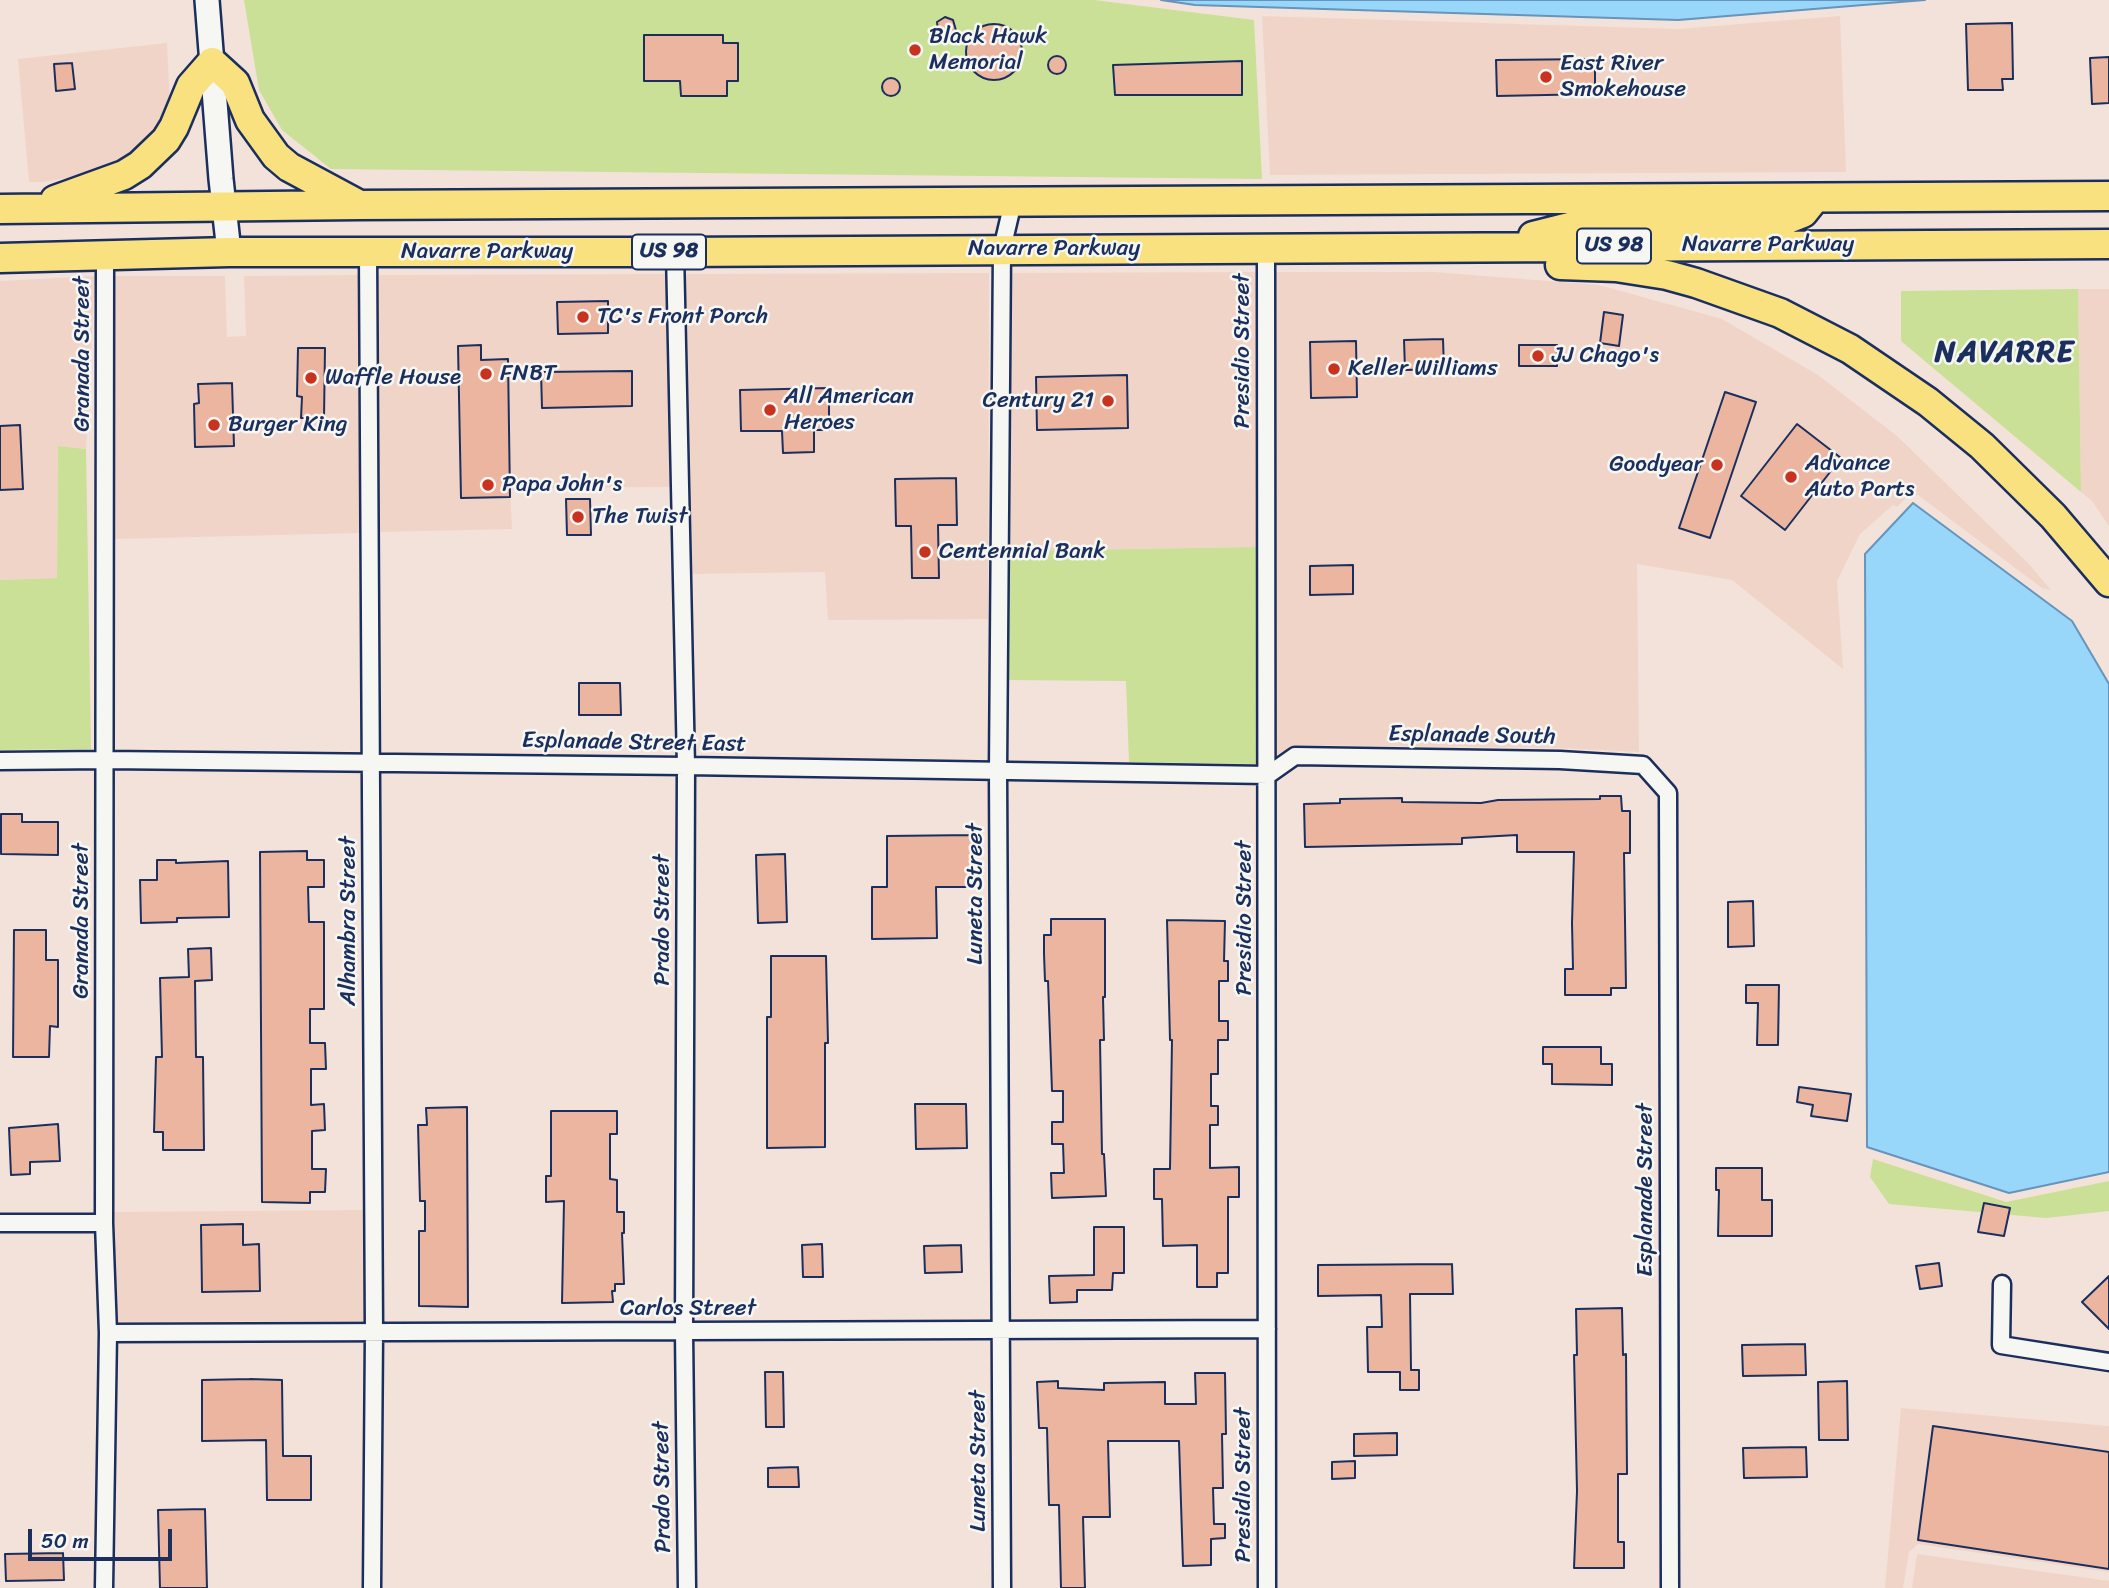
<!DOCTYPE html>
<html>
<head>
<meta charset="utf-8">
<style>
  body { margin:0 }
  #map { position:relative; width:2109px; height:1588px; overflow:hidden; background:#f3e2d9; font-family:Sriracha,sans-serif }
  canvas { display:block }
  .scale { position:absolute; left:28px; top:1529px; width:144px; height:32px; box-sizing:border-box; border:4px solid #1b2f5e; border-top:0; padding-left:9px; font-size:21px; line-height:24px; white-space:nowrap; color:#1b2f5e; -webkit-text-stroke:5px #f6f6f2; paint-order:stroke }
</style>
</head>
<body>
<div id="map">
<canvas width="2109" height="1588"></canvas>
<div class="scale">50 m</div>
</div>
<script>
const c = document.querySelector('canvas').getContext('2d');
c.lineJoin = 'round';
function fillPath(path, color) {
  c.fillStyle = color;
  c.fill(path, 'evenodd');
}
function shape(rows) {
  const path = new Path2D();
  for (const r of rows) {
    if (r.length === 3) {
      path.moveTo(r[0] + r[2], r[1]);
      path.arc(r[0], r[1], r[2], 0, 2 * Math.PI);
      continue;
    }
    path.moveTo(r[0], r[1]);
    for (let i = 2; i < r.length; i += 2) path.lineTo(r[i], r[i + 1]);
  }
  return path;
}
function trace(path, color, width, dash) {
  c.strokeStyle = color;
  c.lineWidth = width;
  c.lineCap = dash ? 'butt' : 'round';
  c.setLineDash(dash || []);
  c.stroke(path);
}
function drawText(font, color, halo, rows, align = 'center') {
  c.font = font + ' Sriracha,sans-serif';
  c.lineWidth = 5;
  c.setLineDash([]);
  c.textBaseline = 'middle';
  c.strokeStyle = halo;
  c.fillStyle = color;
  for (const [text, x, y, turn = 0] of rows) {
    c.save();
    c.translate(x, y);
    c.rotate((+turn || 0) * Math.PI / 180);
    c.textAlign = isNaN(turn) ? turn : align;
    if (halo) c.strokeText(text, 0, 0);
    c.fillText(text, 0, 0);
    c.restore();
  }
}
const built = shape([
  [1262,16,1678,29,1840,16,1846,172,1270,175],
  [167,43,170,105,144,144,124,162,93,173,44,182,29,182,18,59],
  [1256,272,1257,547,1008,551,1009,273],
  [1275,272,1434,272,1599,285,1722,319,1818,375,1897,436,2028,563,2051,590,2042,588,1918,495,1908,496,1897,507,1893,505,1860,534,1837,581,1843,669,1732,580,1637,564,1639,752,1560,748,1295,745,1277,755],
  [989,273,988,619,828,620,825,572,692,574,686,274],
  [667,274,671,487,510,488,512,529,379,532,378,275],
  [358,275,360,533,115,539,115,276,225,276,227,337,246,336,244,276],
  [95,276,86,449,58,446,57,578,0,580,0,281],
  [2078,289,2109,289,2109,526,2092,501,2081,492],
  [364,1210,365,1321,117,1322,113,1212],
  [1901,1408,2109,1426,2109,1572,1918,1544,1909,1552,1903,1588,1885,1588],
  [1917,1554,2109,1581,2109,1588,1912,1588]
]);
const green = shape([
  [244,0,1094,0,1254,20,1262,179,331,169,282,130,259,90],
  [2078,289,2081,492,1901,341,1901,291],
  [58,446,86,449,91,749,0,750,0,580,57,578],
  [1257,547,1258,764,1129,762,1126,681,1008,680,1008,551],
  [1873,1159,2006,1202,2109,1181,2109,1211,2046,1218,1889,1204,1870,1177]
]);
const water = shape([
  [1161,0,1925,0,1678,20,1195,5,1161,0],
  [1913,503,2072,621,2109,684,2109,1172,2009,1193,1867,1147,1865,554,1913,503]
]);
const building = shape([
  [945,17,953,20,957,34,945,35,938,31,937,22,945,17],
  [2012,23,2013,79,2002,79,2003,90,1968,90,1966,24,2012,23],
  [994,52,28],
  [644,35,723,35,723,43,738,43,738,81,727,81,727,96,681,96,680,81,644,81,644,35],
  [1057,65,9],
  [2109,57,2109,103,2092,104,2090,58,2109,57],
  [1595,59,1595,94,1497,96,1496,60,1595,59],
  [1242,61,1242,95,1115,95,1113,65,1242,61],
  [72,63,75,89,56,91,54,64,72,63],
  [891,87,9],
  [608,301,608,333,558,334,557,302,608,301],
  [1604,312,1623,315,1619,346,1600,343,1604,312],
  [1443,339,1444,369,1405,370,1404,340,1443,339],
  [1356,341,1357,397,1311,398,1310,342,1356,341],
  [481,345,481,360,508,359,510,497,461,498,458,346,481,345],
  [1519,345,1557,345,1557,366,1519,366,1519,345],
  [298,348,325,348,324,418,301,418,302,397,297,396,298,348],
  [632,371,632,406,542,408,541,372,632,371],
  [1127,375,1128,428,1037,430,1036,377,1127,375],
  [232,383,234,446,195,447,194,404,199,403,198,384,232,383],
  [829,388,829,430,814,430,814,452,783,453,782,431,741,431,740,390,829,388],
  [1725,392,1756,402,1710,538,1679,528,1725,392],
  [1797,424,1841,458,1785,530,1741,496,1797,424],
  [20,425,23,489,0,490,0,426,20,425],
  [956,478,957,525,938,525,939,578,912,578,911,526,896,526,895,479,956,478],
  [566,499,590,499,591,535,567,535,566,499],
  [1353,565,1353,594,1310,595,1310,566,1353,565],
  [579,683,620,683,621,715,579,715,579,683],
  [1600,796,1621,796,1622,811,1630,811,1630,853,1624,853,1626,988,1611,988,1611,995,1565,995,1565,969,1573,969,1572,923,1574,852,1517,852,1517,835,1462,838,1462,844,1305,847,1304,804,1340,803,1340,799,1402,798,1402,802,1481,803,1498,800,1600,799,1600,796],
  [1,814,22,814,22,822,58,822,58,855,1,854,1,814],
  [974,835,975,887,936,887,937,938,872,939,872,887,887,887,887,836,974,835],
  [307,851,307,860,324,860,324,887,308,887,309,922,324,922,324,1009,310,1009,310,1043,325,1043,326,1069,311,1069,311,1105,324,1104,325,1130,312,1131,312,1169,326,1169,325,1192,310,1192,310,1203,262,1202,260,852,307,851],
  [785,854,787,922,758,923,756,855,785,854],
  [157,860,176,860,176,863,228,861,229,917,177,918,177,922,141,923,140,880,157,880,157,860],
  [1753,901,1754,946,1728,947,1728,902,1753,901],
  [1051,919,1105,919,1105,997,1103,997,1104,1040,1100,1040,1102,1154,1104,1154,1106,1196,1052,1198,1051,1173,1064,1173,1063,1144,1052,1144,1052,1122,1063,1122,1063,1091,1052,1091,1048,981,1045,981,1044,954,1044,935,1051,935,1051,919],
  [1167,920,1225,921,1224,961,1228,961,1228,981,1219,981,1219,1021,1228,1021,1228,1040,1218,1040,1218,1074,1211,1074,1211,1106,1218,1106,1218,1125,1210,1125,1210,1168,1239,1167,1239,1197,1228,1197,1228,1273,1217,1273,1217,1287,1197,1287,1197,1245,1163,1246,1162,1199,1154,1199,1154,1169,1170,1169,1172,1040,1170,1040,1167,920],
  [14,930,46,930,46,960,58,960,58,1027,50,1026,49,1057,13,1057,14,930],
  [211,948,212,980,195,981,196,1057,203,1057,204,1150,163,1150,163,1132,154,1132,156,1057,162,1057,160,978,189,977,188,949,211,948],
  [771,956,826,956,828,1043,825,1043,825,1147,767,1148,767,1017,771,1017,771,956],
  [1746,985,1779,985,1778,1045,1757,1045,1758,1003,1746,1003,1746,985],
  [1543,1047,1601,1047,1601,1064,1612,1064,1612,1085,1552,1084,1552,1064,1543,1064,1543,1047],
  [1799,1087,1851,1094,1847,1121,1811,1116,1813,1105,1797,1102,1799,1087],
  [915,1104,966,1104,967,1148,916,1149,915,1104],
  [467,1107,468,1307,419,1306,419,1231,425,1231,425,1201,420,1201,418,1125,427,1125,426,1108,467,1107],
  [551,1111,617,1111,617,1134,610,1134,610,1179,617,1180,617,1212,624,1212,624,1233,622,1233,624,1284,615,1284,615,1291,612,1291,613,1302,562,1303,564,1201,546,1202,546,1176,551,1176,551,1111],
  [58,1124,60,1161,30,1162,30,1174,11,1175,9,1128,58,1124],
  [1716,1168,1762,1168,1762,1200,1772,1200,1772,1236,1718,1236,1719,1190,1716,1190,1716,1168],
  [1984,1203,2010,1208,2004,1236,1978,1232,1984,1203],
  [243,1224,243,1245,259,1244,260,1291,202,1292,201,1225,243,1224],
  [1094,1227,1124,1227,1124,1273,1113,1273,1112,1290,1077,1290,1077,1302,1050,1303,1049,1276,1094,1275,1094,1227],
  [822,1244,823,1277,803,1277,802,1245,822,1244],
  [961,1245,962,1272,925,1273,924,1246,961,1245],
  [1939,1263,1942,1286,1920,1289,1916,1266,1939,1263],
  [1452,1264,1453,1294,1410,1294,1411,1370,1419,1370,1419,1390,1400,1390,1400,1372,1368,1372,1367,1327,1382,1327,1381,1295,1318,1296,1318,1265,1452,1264],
  [2109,1276,2109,1329,2082,1302,2109,1276],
  [1622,1308,1623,1355,1626,1354,1627,1474,1618,1474,1618,1542,1624,1542,1624,1568,1574,1568,1577,1491,1574,1355,1577,1355,1576,1309,1622,1308],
  [1805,1344,1806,1375,1743,1376,1742,1345,1805,1344],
  [765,1372,783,1372,784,1427,766,1427,765,1372],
  [1195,1373,1225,1373,1226,1434,1222,1434,1223,1488,1213,1488,1214,1524,1225,1524,1225,1538,1211,1539,1211,1565,1183,1566,1179,1441,1108,1441,1110,1517,1083,1517,1085,1588,1061,1588,1059,1505,1049,1505,1047,1428,1039,1428,1037,1382,1058,1381,1058,1388,1104,1390,1104,1383,1165,1382,1165,1404,1196,1404,1195,1373],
  [250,1379,282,1380,283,1456,311,1456,311,1500,267,1500,266,1440,202,1441,202,1380,250,1379],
  [1847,1381,1848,1440,1819,1440,1818,1382,1847,1381],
  [1933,1426,2109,1452,2109,1569,1918,1540,1933,1426],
  [1397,1433,1397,1455,1354,1456,1354,1434,1397,1433],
  [1806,1447,1807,1477,1744,1478,1743,1448,1806,1447],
  [1355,1461,1355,1478,1332,1479,1332,1462,1355,1461],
  [798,1467,799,1487,768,1487,768,1468,798,1467],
  [205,1509,207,1588,160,1588,158,1510,205,1509],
  [63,1553,64,1580,6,1581,5,1554,63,1553]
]);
const minor = shape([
  [1266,249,1267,1588],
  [675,252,686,766,684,1332,687,1588],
  [368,253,374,1333,372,1588],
  [0,761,105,760,686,766,1268,775,1295,756,1560,760,1643,765,1668,793,1670,1588],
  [0,1223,104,1223],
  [2002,1284,2001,1345,2109,1362],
  [108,1333,1267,1329],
  [104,1588,108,1333,104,1223,105,254],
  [1002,1588,998,771,1002,249,1013,202]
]);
const secondary = shape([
  [207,0,221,179,229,252]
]);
const trunk = shape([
  [55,200,124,175,140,165,166,140,174,127,191,86,212,62,235,83,250,120,276,156,289,167,356,203],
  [0,209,359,205,2109,196],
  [1533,236,1581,224,1780,222,1803,213,1815,198],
  [0,258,229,252,675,252,2109,244],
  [1560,265,1616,267,1667,275,1696,283,1780,313,1850,349,1928,402,1982,446,2053,516,2109,582]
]);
const markers = [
  [915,50,7,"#c8321e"],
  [1546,77,7,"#c8321e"],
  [583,317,7,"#c8321e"],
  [1538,356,7,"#c8321e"],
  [1334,369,7,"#c8321e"],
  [486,374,7,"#c8321e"],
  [311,378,7,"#c8321e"],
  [1108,401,7,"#c8321e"],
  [770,410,7,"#c8321e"],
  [214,425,7,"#c8321e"],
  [1717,465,7,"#c8321e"],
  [1791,477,7,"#c8321e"],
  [488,485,7,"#c8321e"],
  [578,517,7,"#c8321e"],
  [925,552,7,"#c8321e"]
];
const shields = [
  [1614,246,74],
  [669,252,74]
];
const shieldNames = [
  ["US 98",1614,246],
  ["US 98",669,252]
];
const poiNames = [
  ["Black Hawk",929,37],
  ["Memorial",929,63],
  ["East River",1560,64],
  ["Smokehouse",1560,90],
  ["TC's Front Porch",597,317],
  ["JJ Chago's",1552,356],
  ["Keller Williams",1348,369],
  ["FNBT",500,374],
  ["Waffle House",325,378],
  ["All American",784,397],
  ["Heroes",784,423],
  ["Century 21",1094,401,"right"],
  ["Burger King",228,425],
  ["Advance",1805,464],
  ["Auto Parts",1805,490],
  ["Goodyear",1703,465,"right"],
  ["Papa John's",502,485],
  ["The Twist",592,517],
  ["Centennial Bank",939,552]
];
const streetNames = [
  ["Navarre Parkway",1768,245],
  ["Navarre Parkway",1054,249],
  ["Navarre Parkway",487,252],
  ["Presidio Street",1243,351,-90],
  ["Granada Street",83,354,-90],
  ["Esplanade South",1472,736,1],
  ["Esplanade Street East",634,743,1],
  ["Luneta Street",976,894,-90],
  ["Presidio Street",1245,918,-90],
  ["Prado Street",663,920,-90],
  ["Granada Street",82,921,-90],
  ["Alhambra Street",349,921,-90],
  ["Esplanade Street",1646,1190,-90],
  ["Carlos Street",688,1309],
  ["Luneta Street",979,1461,-90],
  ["Presidio Street",1244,1485,-90],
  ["Prado Street",663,1487,-91]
];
const districtNames = [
  ["NAVARRE",2005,353]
];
fillPath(built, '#f1d4c8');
fillPath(green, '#c9e096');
fillPath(water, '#98d7fa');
trace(water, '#6694bc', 2);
fillPath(building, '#ebb59f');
trace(building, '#1b2f5e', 2);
trace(minor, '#1b2f5e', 21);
trace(secondary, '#1b2f5e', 28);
trace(trunk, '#1b2f5e', 33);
trace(minor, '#f6f6f2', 16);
trace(secondary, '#f6f6f2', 23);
trace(trunk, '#fae180', 28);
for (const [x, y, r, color] of markers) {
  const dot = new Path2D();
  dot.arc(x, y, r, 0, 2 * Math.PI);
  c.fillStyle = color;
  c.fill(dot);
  trace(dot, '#f6f6f2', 2.5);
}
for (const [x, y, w] of shields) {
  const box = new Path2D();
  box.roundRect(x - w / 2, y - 17.5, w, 35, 5);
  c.fillStyle = '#f6f6f2';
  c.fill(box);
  trace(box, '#1b2f5e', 2);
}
drawText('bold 21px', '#1b2f5e', null, shieldNames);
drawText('23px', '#1b2f5e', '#f6f6f2', poiNames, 'left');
drawText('23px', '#1b2f5e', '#f6f6f2', streetNames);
c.letterSpacing = '2px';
drawText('bold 30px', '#1b2f5e', '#f6f6f2', districtNames);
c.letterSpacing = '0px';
</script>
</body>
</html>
